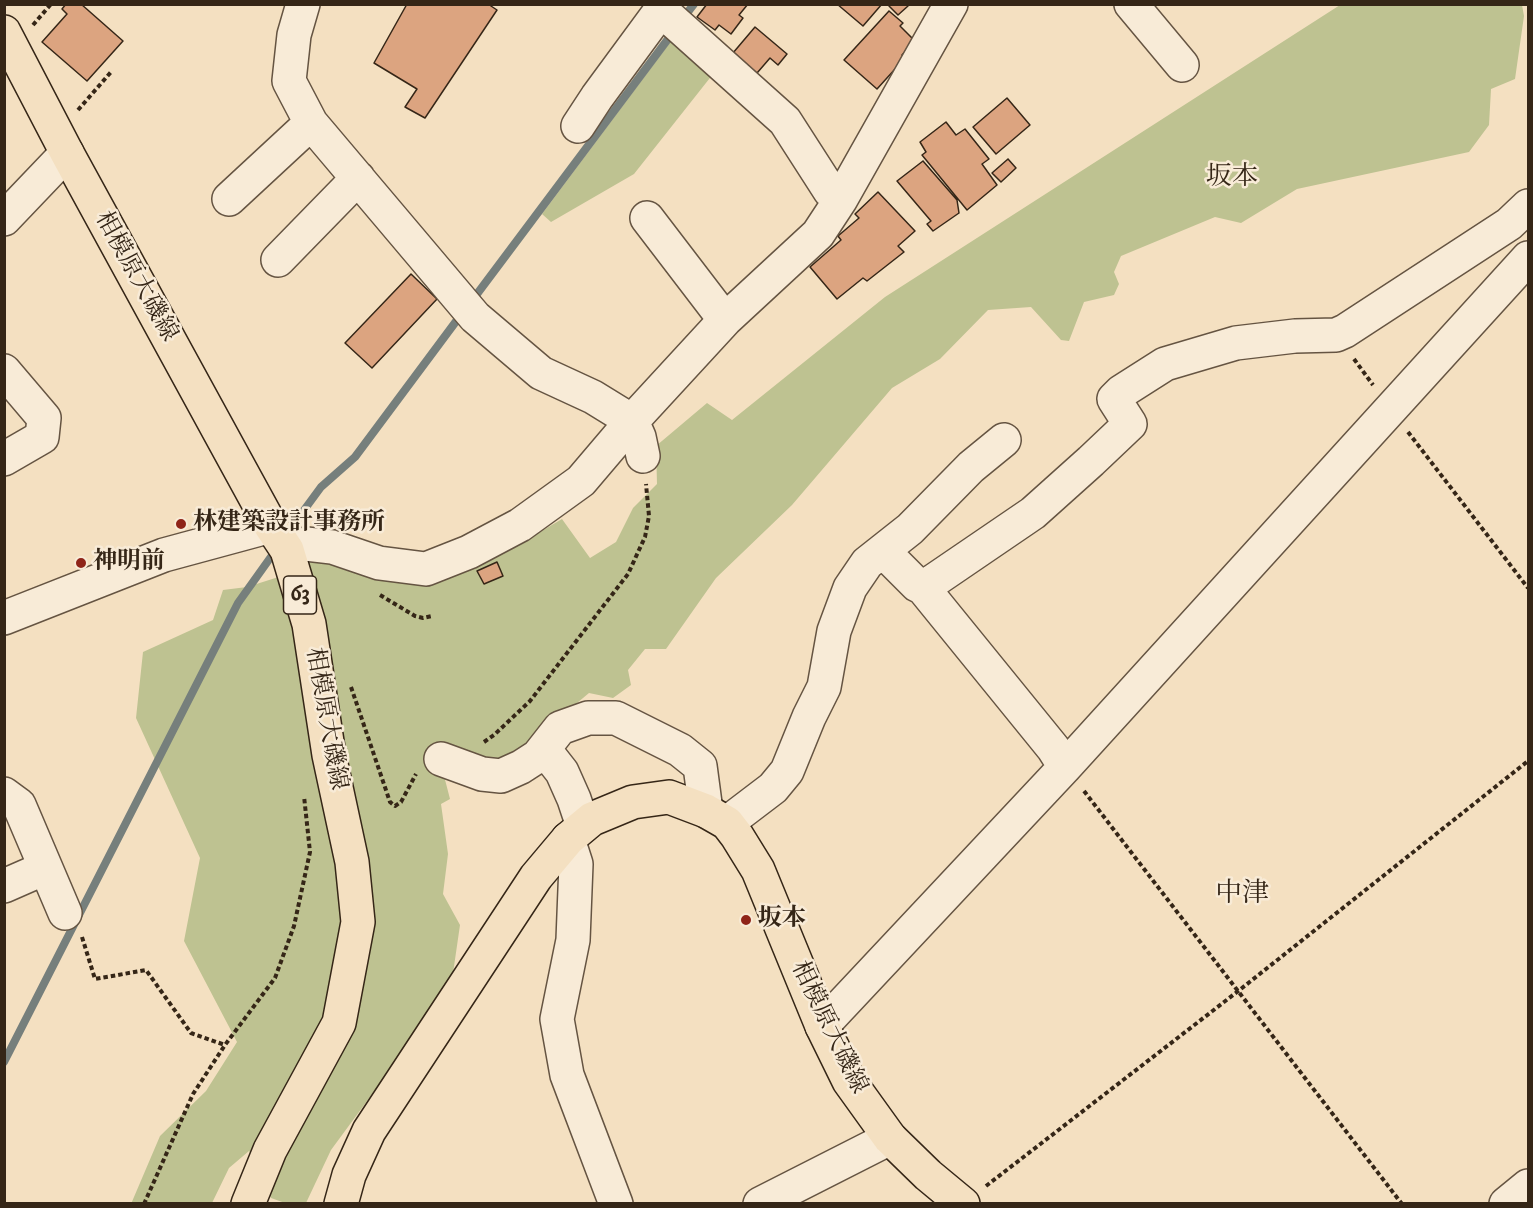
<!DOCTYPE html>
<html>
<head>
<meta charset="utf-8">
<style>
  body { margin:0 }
  #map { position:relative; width:1533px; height:1208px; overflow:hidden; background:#f4e0c1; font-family:"IM FELL DW Pica",serif }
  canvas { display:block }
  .frame { position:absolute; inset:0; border:6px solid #352617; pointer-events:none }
</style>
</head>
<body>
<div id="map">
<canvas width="1533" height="1208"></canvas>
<div class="frame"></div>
</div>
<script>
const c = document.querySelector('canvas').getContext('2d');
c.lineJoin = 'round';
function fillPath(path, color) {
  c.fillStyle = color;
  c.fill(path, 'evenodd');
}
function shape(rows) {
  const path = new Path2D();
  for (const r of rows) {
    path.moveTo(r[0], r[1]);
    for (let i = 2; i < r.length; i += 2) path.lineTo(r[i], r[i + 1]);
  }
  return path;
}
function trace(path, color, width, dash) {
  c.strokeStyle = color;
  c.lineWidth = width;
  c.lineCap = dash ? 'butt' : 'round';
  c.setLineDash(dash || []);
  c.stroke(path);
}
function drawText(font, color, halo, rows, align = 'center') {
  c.font = font + ' "IM FELL DW Pica","Noto Serif JP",serif';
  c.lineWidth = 5;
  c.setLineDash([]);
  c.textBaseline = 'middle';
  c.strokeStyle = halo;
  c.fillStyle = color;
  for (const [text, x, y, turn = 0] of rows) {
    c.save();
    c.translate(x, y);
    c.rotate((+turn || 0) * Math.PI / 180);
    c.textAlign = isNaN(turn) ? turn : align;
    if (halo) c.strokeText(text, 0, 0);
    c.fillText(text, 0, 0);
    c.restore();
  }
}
const green = shape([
  [1340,5,1522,5,1524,16,1515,79,1491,89,1489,125,1469,152,1297,189,1241,223,1215,217,1121,256,1114,272,1119,284,1114,295,1084,302,1069,341,1061,340,1031,307,988,310,940,359,892,388,792,505,716,578,666,649,645,649,628,670,631,685,613,698,589,693,577,703,577,712,509,758,442,768,450,799,441,804,448,854,443,894,460,925,451,987,331,1150,306,1203,285,1203,271,1198,249,1151,229,1168,212,1203,131,1204,160,1136,206,1091,237,1042,184,941,200,858,136,718,143,652,213,620,223,590,247,587,307,568,308,559,336,562,368,575,431,585,508,551,562,519,590,558,616,542,633,508,657,484,656,446,707,403,732,420,885,297],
  [677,33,717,69,634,174,551,222,542,214]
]);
const stream = shape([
  [681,21,694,4],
  [471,302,674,31],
  [285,536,321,487,355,457,463,312],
  [4,1062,238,603,278,547]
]);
const building = shape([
  [66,4,81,4,123,41,87,81,42,42,67,14,62,9,66,4],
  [407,4,488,4,497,10,425,118,405,107,417,89,374,63,407,4],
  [707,4,748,4,739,15,743,18,731,34,719,25,715,30,697,17,707,4],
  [837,4,882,4,863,26,837,4],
  [890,4,907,4,908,6,898,15,889,6,890,4],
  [889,11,903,23,900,26,915,41,902,55,905,58,877,89,844,60,889,11],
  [755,27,787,54,778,65,770,58,751,80,727,60,755,27],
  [1007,98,1030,125,996,154,973,127,1007,98],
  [946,122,956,135,965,129,989,159,982,164,997,185,967,210,922,155,926,152,920,142,946,122],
  [1008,159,1016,168,1001,182,992,173,1008,159],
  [923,161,957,200,959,213,933,231,927,224,931,221,897,181,923,161],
  [878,192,915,231,898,246,904,252,867,281,863,278,837,299,810,267,841,240,838,236,859,218,855,214,878,192],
  [411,274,437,299,372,368,345,343,411,274],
  [497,562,503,576,484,584,477,571,497,562]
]);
const path = shape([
  [33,25,51,4],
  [78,110,111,72],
  [1354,359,1373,385],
  [1408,432,1528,588],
  [380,595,415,616,423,618,432,616],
  [351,687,390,802,395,806,401,802,416,774],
  [484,742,494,735,530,701,628,574,645,537,649,516,646,484],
  [1084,791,1402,1204],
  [82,937,95,979,146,970,191,1033,225,1045],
  [986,1186,1237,992,1528,761],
  [144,1204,193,1094,225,1045,275,978,294,926,310,852,304,796]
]);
const minor = shape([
  [303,4,294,35,289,81,311,123],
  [1131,4,1182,65],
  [578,126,597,97,661,10,785,121,830,191,841,199],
  [229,199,311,123,475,317,541,373,593,397,632,421,639,437,643,456],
  [647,218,725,320],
  [4,219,67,153],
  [278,260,358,178],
  [4,371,44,418,42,437,4,459],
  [287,550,306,544,332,547,379,563,426,569,469,552,520,525,581,481,632,421,725,320,818,234,841,199,951,4],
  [883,551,917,585,923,588,1053,748,1065,767],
  [923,588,1033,513,1091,461,1130,424,1114,399,1121,392,1165,364,1236,343,1295,336,1336,335,1345,331,1509,224,1528,206],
  [4,618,164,555,271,526],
  [544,749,562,772,574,799,583,826],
  [441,759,482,774,501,776,521,767,538,756,560,728,588,718,616,718,680,750,700,766,706,811],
  [4,794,19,805,65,913],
  [727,823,773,788,787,771,809,717,824,687,834,631,850,588,867,563,910,529,971,467,1004,440],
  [568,839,576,864,573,940,557,1019,567,1075,616,1204],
  [4,886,45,868],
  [822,1026,1065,767,1528,258],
  [760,1204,890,1138],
  [1506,1204,1528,1186]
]);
const major = shape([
  [4,32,67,153,271,526,287,550,309,624,329,755,352,862,358,922,339,1023,270,1150,248,1204],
  [341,1204,349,1175,369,1131,536,877,568,839,592,819,633,802,669,797,706,811,727,823,737,836,758,870,822,1026,849,1081,890,1138,928,1175,963,1204]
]);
const markers = [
  [181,524,6,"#8f2418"],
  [81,563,6,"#8f2418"],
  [746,920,6,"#8f2418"]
];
const shields = [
  [300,595,33]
];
const shieldNames = [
  ["63",300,595]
];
const streetNames = [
  ["相模原大磯線",135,277,61],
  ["相模原大磯線",325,719,80],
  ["相模原大磯線",828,1028,64]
];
const poiNames = [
  ["林建築設計事務所",193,524],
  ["神明前",93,563],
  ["坂本",758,920]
];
const neighbourhoodNames = [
  ["坂本",1232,179]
];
const quarterNames = [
  ["中津",1242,895]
];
fillPath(green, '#bec291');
trace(stream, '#767f7c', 8);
fillPath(building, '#dca480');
trace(building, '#352617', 1.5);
trace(minor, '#655442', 36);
trace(major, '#352617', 36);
trace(path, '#352617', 4, [4.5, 3]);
trace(minor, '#f8ebd7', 33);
trace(major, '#f4e0c1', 33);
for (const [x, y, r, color] of markers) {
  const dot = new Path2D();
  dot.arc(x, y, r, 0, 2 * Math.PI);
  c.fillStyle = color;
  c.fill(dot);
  trace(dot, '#f8ebd7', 2);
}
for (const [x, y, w] of shields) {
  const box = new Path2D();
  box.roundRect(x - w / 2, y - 19, w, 38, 4.5);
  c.fillStyle = '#f8ebd7';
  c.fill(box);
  trace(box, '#352617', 1.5);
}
drawText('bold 22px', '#352617', null, shieldNames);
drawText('24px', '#352617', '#f8ebd7', streetNames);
drawText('bold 24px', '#352617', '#f8ebd7', poiNames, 'left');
drawText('26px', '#352617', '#f8ebd7', neighbourhoodNames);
drawText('27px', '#352617', '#f8ebd7', quarterNames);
</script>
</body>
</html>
